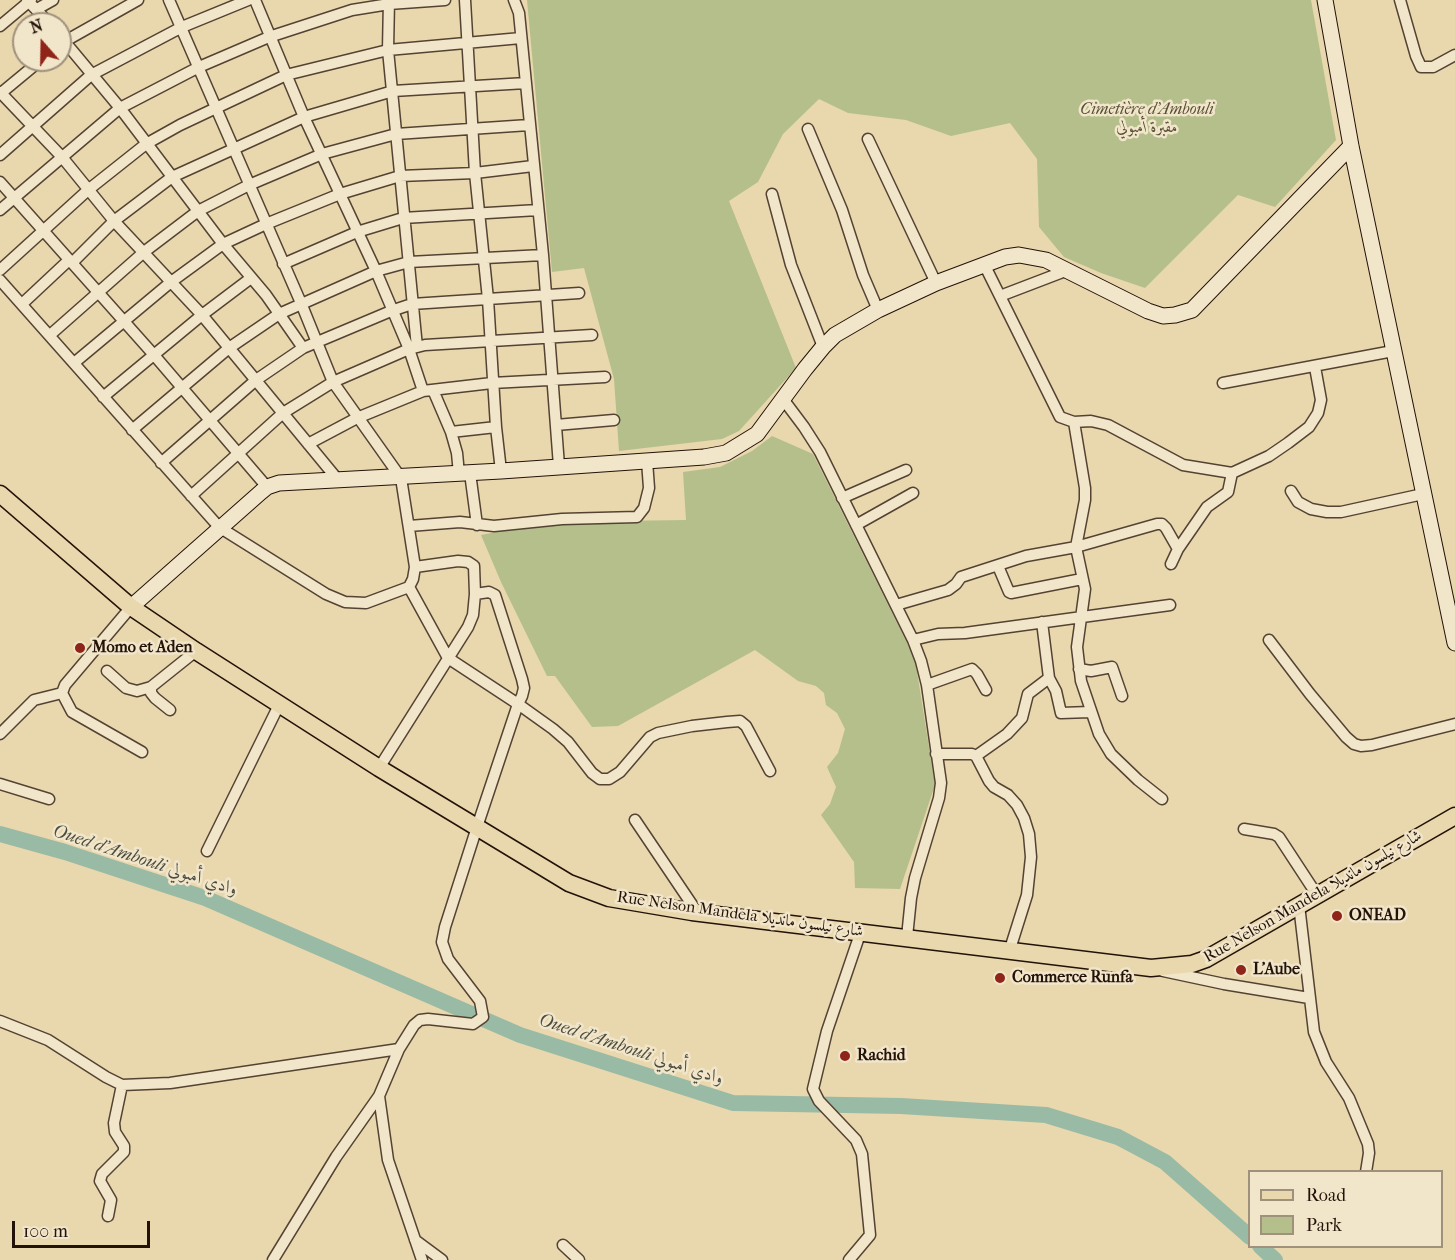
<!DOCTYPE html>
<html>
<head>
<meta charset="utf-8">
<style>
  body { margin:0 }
  #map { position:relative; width:1455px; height:1260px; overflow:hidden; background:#e9d7ae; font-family:"IM FELL French Canon",serif }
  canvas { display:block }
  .legend { position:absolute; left:1248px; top:1170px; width:195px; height:78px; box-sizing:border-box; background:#f1e5ca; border:2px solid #9f917c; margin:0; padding:8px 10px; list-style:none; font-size:18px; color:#231208 }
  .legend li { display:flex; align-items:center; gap:12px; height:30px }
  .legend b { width:30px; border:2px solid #9f917c }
  .north { position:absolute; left:12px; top:12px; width:60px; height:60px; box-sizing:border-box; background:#f1e5ca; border:2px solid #9f917c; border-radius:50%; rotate:340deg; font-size:16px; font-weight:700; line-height:24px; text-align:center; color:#231208 }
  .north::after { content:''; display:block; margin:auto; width:21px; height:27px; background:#8f2418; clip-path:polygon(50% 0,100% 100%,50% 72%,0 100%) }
  .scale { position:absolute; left:12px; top:1221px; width:138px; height:27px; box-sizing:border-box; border:3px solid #231208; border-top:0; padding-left:8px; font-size:18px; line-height:21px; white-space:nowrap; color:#231208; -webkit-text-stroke:4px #f1e5ca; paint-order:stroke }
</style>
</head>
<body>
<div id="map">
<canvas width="1455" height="1260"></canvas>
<ul class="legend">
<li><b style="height:8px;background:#e9d7ae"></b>Road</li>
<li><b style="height:16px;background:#b4bf8c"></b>Park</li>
</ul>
<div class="north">N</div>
<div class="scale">100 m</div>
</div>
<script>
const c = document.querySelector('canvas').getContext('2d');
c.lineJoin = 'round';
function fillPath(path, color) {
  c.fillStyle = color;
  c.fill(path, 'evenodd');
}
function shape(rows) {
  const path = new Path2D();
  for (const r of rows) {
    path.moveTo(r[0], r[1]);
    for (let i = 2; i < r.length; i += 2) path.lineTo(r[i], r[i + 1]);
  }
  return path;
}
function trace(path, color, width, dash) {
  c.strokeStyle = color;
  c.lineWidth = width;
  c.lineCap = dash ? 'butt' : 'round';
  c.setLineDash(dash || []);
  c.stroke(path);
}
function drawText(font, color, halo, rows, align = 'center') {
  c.font = font + ' "IM FELL French Canon",Amiri,serif';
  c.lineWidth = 5;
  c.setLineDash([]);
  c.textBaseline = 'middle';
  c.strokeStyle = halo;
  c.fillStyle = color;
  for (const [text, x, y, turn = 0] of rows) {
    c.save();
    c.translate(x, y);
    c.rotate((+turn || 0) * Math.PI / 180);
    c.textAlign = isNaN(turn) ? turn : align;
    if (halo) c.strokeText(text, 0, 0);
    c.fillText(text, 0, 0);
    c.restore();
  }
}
const green = shape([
  [527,0,1311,0,1336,140,1275,207,1238,195,1145,288,1101,273,1064,257,1039,227,1037,159,1010,123,951,136,906,120,848,113,819,99,783,134,758,182,729,201,796,368,739,431,722,439,619,451,614,379,584,268,552,272],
  [772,436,813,454,915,659,935,785,900,889,855,888,854,862,821,815,830,804,836,787,827,767,838,753,845,729,837,713,826,705,824,693,816,686,798,681,755,650,618,726,592,727,555,676,547,676,501,582,481,535,546,522,686,520,683,472,720,467,752,451]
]);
const river = shape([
  [0,834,65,852,205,898,520,1035,733,1103,901,1106,1046,1115,1118,1137,1165,1162,1250,1237],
  [1260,1246,1275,1260]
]);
const street = shape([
  [27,0,50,24],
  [255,0,304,117,376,271,409,349,423,391],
  [389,0,388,50,417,347],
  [465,0,475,173,488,299,496,427,501,471],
  [514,0,519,13,543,255,559,466],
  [1400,0,1416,56,1421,67,1433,67,1455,55],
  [37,9,53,0],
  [0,26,31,0],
  [60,36,120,108,223,244,266,295,303,348],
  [60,44,138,0],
  [0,92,62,157,114,221,202,315,338,480],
  [0,94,41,60],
  [808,129,842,210,863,275,878,310],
  [868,139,936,283],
  [0,155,91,75,182,27,248,0],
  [0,182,154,355,267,487],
  [772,194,791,265,823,347],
  [0,210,120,108,199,67,269,37,352,10,389,4,445,0],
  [72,263,114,221,172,177,304,117,393,91,526,83],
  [283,264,357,232,403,218,538,210],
  [984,264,1060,417,1074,422,1091,421,1108,425,1183,465,1232,473,1269,456,1288,443,1309,427,1318,413,1321,400,1315,367],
  [0,270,88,190,146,144,180,125,286,75,388,50,521,38],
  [0,280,219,527,326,594,345,602,366,603,409,587,413,579,415,567,401,478,333,382,301,303,169,0],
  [1000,296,1068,270],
  [22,304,69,260],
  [50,335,144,252,198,211,249,185,322,154,396,134,529,125],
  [74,363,171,282,223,244,266,224,340,194,400,176,475,173,533,166],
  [1223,383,1393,351],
  [433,390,451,432,457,453,459,474],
  [103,397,202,315,251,278],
  [783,399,804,427,820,452,913,640,921,661,927,685,941,783,939,798,915,878,911,898,907,937],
  [1074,422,1085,488,1085,500,1076,547,1085,589,1077,647,1081,681,1099,734,1111,754,1138,780,1162,799],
  [556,425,614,420],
  [132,430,229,348,279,314,376,271,409,262,543,255],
  [451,432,496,427],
  [308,444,357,418,423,391,492,383,605,377],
  [161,463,256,380,303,348,391,311,412,304,579,293],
  [470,473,477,525],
  [1291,491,1298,502,1311,509,1327,512,1341,512,1423,494],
  [191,496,283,413,333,382,409,349,425,345,592,335],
  [842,498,906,470],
  [856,525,913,493],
  [409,526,460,522,494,526,562,519,637,517,644,508,649,488,647,461],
  [1171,564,1178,549,1207,507,1228,492,1232,473],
  [998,566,1009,592,1011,593,1082,579],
  [475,594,489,592,495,595,522,679,524,688,522,696,518,704,553,729,568,742,592,773,600,779,609,779,620,772,650,737,658,733,692,726,727,722,740,721,746,726,770,771],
  [896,605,948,590,956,584,961,577,1026,556,1076,547,1157,524,1162,524,1166,528,1178,549],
  [131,607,65,685,62,693,72,712,142,752],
  [913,640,938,634,965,633,1170,605],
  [1269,640,1310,694,1346,737,1354,744,1361,746,1372,745,1455,724],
  [1079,669,1091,671,1112,667,1122,696],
  [107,671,126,688,137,691,151,687,196,651],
  [1049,678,1056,691,1061,713,1090,712],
  [927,685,972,669,977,674,986,690],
  [151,687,151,693,155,698,170,710],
  [0,734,34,700,62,693],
  [936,754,972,754,976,756,1007,734,1022,718,1028,694,1049,678,1042,622],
  [976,756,989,781,994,787,1008,795,1017,805,1024,818,1029,834,1031,857,1027,895,1010,949],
  [379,768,468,627,473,615,475,594,474,566,468,562,458,561,415,567],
  [0,784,49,799],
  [635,820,697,912],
  [1244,829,1274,834,1279,837,1317,895],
  [207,851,279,705],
  [1299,905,1314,1032,1326,1062,1349,1098,1368,1144,1369,1153,1366,1172],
  [1163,971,1224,984,1309,998],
  [0,1021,48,1040,106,1077,122,1085,170,1083,399,1049],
  [379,1096,388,1160,422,1260],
  [108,1216,111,1200,100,1181,102,1174,124,1152,124,1146,115,1132,114,1123,122,1085],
  [415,1240,442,1260],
  [563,1245,579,1260],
  [273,1260,336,1157,379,1096,399,1049,414,1025,420,1020,428,1019,473,1024,483,1017,480,1001,448,959,442,942,445,927,477,827,518,704,448,658,409,587],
  [849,1260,870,1235,862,1154,856,1140,819,1101,813,1089,827,1031,861,931]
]);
const secondary = shape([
  [1325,0,1351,146,1455,643],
  [131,607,261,492,267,487,279,483,501,471,704,457,726,453,757,434,805,369,823,347,835,335,878,310,936,283,1005,257,1019,255,1046,260,1148,311,1163,316,1175,315,1192,310,1351,146]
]);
const primary = shape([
  [0,494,131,607,196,651,379,768,569,883,609,898,692,912,1151,968,1192,964,1206,959,1455,816]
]);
const markers = [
  [80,648,6,"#8f2418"],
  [1337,916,6,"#8f2418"],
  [1241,970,6,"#8f2418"],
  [1000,978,6,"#8f2418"],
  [845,1056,6,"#8f2418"]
];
const parkNames = [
  ["Cimetière d'Ambouli",1147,110],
  ["مقبرة أمبولي",1147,128]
];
const poiNames = [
  ["Momo et Aden",92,648],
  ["ONEAD",1349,916],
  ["L'Aube",1253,970],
  ["Commerce Runfa",1012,978],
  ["Rachid",857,1056]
];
const streetNames = [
  ["Rue Nelson Mandela شارع نيلسون مانديلا",1313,897,-30],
  ["Rue Nelson Mandela شارع نيلسون مانديلا",740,915,8]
];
const waterNames = [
  ["Oued d'Ambouli وادي أمبولي",145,861,18],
  ["Oued d'Ambouli وادي أمبولي",631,1050,18]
];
fillPath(green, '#b4bf8c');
trace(river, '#99baa4', 16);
trace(street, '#544332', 13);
trace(secondary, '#231208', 17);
trace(primary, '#231208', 19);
trace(street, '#f1e5ca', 10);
trace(secondary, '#f1e5ca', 15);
trace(primary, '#e9d7ae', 16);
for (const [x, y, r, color] of markers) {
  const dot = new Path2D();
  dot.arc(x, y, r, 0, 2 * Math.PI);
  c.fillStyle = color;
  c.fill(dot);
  trace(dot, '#f1e5ca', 2);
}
drawText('italic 16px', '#564f36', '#f1e5ca', parkNames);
drawText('bold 16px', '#231208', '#f1e5ca', poiNames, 'left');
drawText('16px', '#231208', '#f1e5ca', streetNames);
drawText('italic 18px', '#4c4d3f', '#f1e5ca', waterNames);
</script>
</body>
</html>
